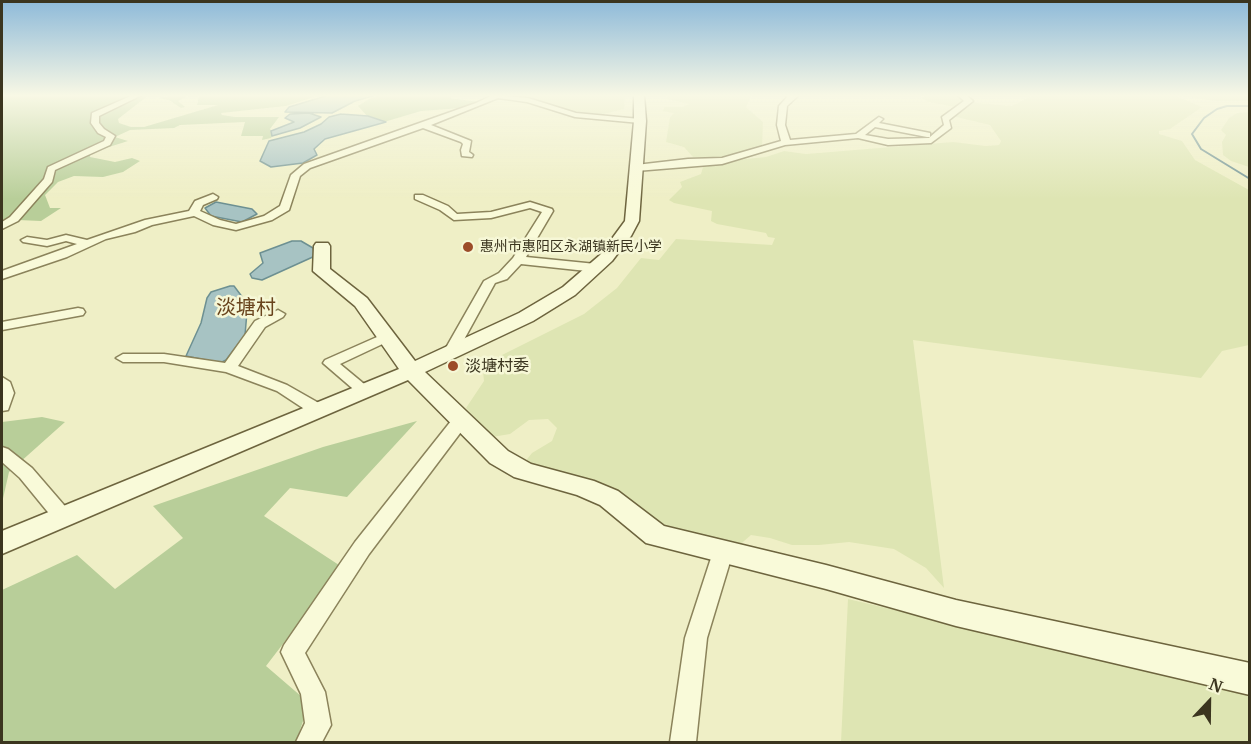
<!DOCTYPE html>
<html>
<head>
<meta charset="utf-8">
<style>
  body { margin:0 }
  #map { position:relative; width:1251px; height:744px; overflow:hidden; background:#efefc6; font-family:Merriweather,serif }
  canvas { display:block }
  .frame { position:absolute; inset:0; border:3px solid #3b351f; pointer-events:none }
  .north { position:absolute; left:1179px; top:672px; width:60px; height:60px; -webkit-text-stroke:4px #f6f7d6; paint-order:stroke; rotate:22deg; font-size:16px; font-weight:700; line-height:24px; text-align:center; color:#3b351f }
  .north::after { content:''; display:block; margin:auto; width:21px; height:27px; background:#3b351f; clip-path:polygon(50% 0,100% 100%,50% 72%,0 100%) }
</style>
</head>
<body>
<div id="map">
<canvas width="1251" height="744"></canvas>
<div class="frame"></div>
<div class="north">N</div>
</div>
<script>
const c = document.querySelector('canvas').getContext('2d');
c.lineJoin = 'round';
function fillPath(path, color) {
  c.fillStyle = color;
  c.fill(path, 'evenodd');
}
function shape(rows) {
  const path = new Path2D();
  for (const r of rows) {
    path.moveTo(r[0], r[1]);
    for (let i = 2; i < r.length; i += 2) path.lineTo(r[i], r[i + 1]);
  }
  return path;
}
function trace(path, color, width, dash) {
  c.strokeStyle = color;
  c.lineWidth = width;
  c.lineCap = dash ? 'butt' : 'round';
  c.setLineDash(dash || []);
  c.stroke(path);
}
function drawText(font, color, halo, rows, align = 'center') {
  c.font = font + ' Merriweather,"Noto Sans SC",serif';
  c.lineWidth = 5;
  c.setLineDash([]);
  c.textBaseline = 'middle';
  c.strokeStyle = halo;
  c.fillStyle = color;
  for (const [text, x, y, turn = 0] of rows) {
    c.save();
    c.translate(x, y);
    c.rotate((+turn || 0) * Math.PI / 180);
    c.textAlign = isNaN(turn) ? turn : align;
    if (halo) c.strokeText(text, 0, 0);
    c.fillText(text, 0, 0);
    c.restore();
  }
}
const farmland = shape([
  [625,95,624,109,596,116,573,113,537,101,510,96],
  [666,95,752,95,746,107,763,122,762,148,723,158,693,157,684,147,666,142,670,117,674,113,662,111,665,107,682,107,689,104,667,99],
  [929,95,953,95,978,103,1012,106,1033,95,1249,95,1249,101,1215,101,1174,95,1202,107,1170,129,1159,131,1159,134,1182,141,1195,160,1249,190,1249,345,1222,351,1201,378,913,340,944,588,926,568,894,549,849,542,819,545,792,545,770,538,751,535,736,548,686,541,524,463,532,453,552,441,557,428,548,419,529,420,510,434,492,437,466,408,484,381,483,371,494,359,584,314,617,288,641,258,659,260,676,239,772,245,775,238,768,237,766,233,717,224,711,221,712,211,674,203,669,200,682,187,680,182,701,174,703,167,745,159,766,157,784,151,806,154,953,142,986,146,999,145,1001,141,990,125,952,116,960,111,956,107,928,102,920,97],
  [1249,112,1250,112,1249,167,1231,161,1223,155,1222,142,1226,135,1221,130,1229,118,1237,113],
  [848,599,1249,693,1249,742,841,742]
]);
const green = shape([
  [2,95,149,95,118,119,119,123,131,127,144,127,218,105,197,105,199,96,188,96,178,101,185,107,181,108,169,100,157,98,174,95,320,95,286,106,221,113,222,115,235,117,279,117,270,129,274,134,271,138,262,140,263,136,241,136,245,122,180,125,174,128,130,130,115,137,128,141,90,153,90,157,115,162,132,158,140,161,123,172,103,177,74,176,58,182,45,195,50,208,61,208,41,221,18,220,2,229],
  [381,95,455,95,450,98,486,103,476,107,421,111,384,122,369,118,358,106,369,99],
  [42,417,65,422,9,472,2,503,2,422],
  [417,421,347,497,290,488,264,516,342,567,266,666,309,703,296,742,2,742,2,590,77,555,115,589,183,538,153,506,323,447]
]);
const water = shape([
  [329,95,376,95,355,101,332,113,285,112,289,107,329,95],
  [309,113,321,117,300,128,272,136,271,131,294,122,285,118,290,114,309,113],
  [341,114,368,116,386,122,325,139,314,149,317,155,303,163,271,167,260,161,269,141,304,132,321,124,329,117,341,114],
  [216,202,252,209,257,214,242,222,211,216,205,208,216,202],
  [292,241,301,241,313,248,315,256,262,280,252,278,250,274,263,263,260,253,292,241],
  [230,286,234,286,243,298,247,312,245,335,226,360,220,363,186,356,201,323,207,298,211,292,230,286]
]);
const stream = shape([
  [1250,106,1227,106,1217,109,1204,118,1192,134,1201,149,1250,179]
]);
const street = shape([
  [133,95,142,95,99,116,99,123,104,129,115,136,110,145,55,170,52,182,18,221,2,229,2,222,10,217,44,179,48,167,104,141,106,137,98,133,91,123,92,113,133,95],
  [493,95,528,98,576,113,640,119,644,121,640,123,575,117,527,102,498,98,431,125,471,141,469,152,473,155,472,157,462,156,461,150,463,144,461,142,423,128,310,168,300,176,289,210,272,220,236,230,213,225,194,216,152,225,135,232,106,239,67,257,2,279,2,271,77,244,66,241,47,246,23,242,21,240,27,237,47,240,66,235,87,240,145,220,189,211,195,201,213,194,218,197,217,199,203,205,200,211,220,220,236,224,264,216,280,206,291,175,304,164,476,103,493,95],
  [789,95,799,95,787,106,785,125,790,140,856,134,879,117,883,119,879,123,930,133,930,137,944,125,942,117,964,101,958,95,966,95,973,101,949,120,951,128,931,143,888,145,858,138,785,145,722,164,636,171,631,168,636,165,688,159,722,158,781,141,777,125,779,106,789,95],
  [875,127,927,137,930,137,929,138,888,139,865,135,875,127],
  [415,195,423,195,448,206,457,214,491,212,530,202,552,209,553,211,526,257,596,264,602,268,596,272,521,264,507,279,495,283,455,356,445,356,443,353,484,281,499,273,513,258,542,212,530,208,491,218,454,220,440,210,415,199,415,195],
  [78,308,83,309,85,312,83,315,2,330,2,322,78,308],
  [278,310,285,314,283,317,265,327,238,366,287,385,324,406,326,410,324,414,312,414,277,391,226,372,164,362,123,362,116,358,123,354,164,354,225,363,255,321,278,310],
  [386,333,393,337,391,340,340,364,369,388,372,391,369,394,359,394,323,363,325,360,386,333],
  [2,377,10,382,14,393,8,410,2,411,2,377],
  [461,415,467,416,469,420,467,424,369,554,305,653,325,692,331,725,322,742,296,742,305,723,301,694,281,652,284,645,355,542,455,416,461,415],
  [2,447,8,449,32,468,70,512,73,517,70,522,63,524,56,522,20,478,2,462,2,447],
  [723,544,730,546,733,552,707,638,696,742,670,742,685,638,713,552,716,546,723,544]
]);
const secondary = shape([
  [634,95,644,95,646,121,639,221,631,236,612,261,575,295,533,321,425,372,508,451,531,464,594,481,618,491,664,526,826,565,956,600,1250,663,1250,695,956,626,826,589,646,543,600,505,577,495,514,477,490,463,408,380,2,554,2,531,399,369,355,306,313,271,314,246,316,243,328,243,330,246,330,269,367,298,415,361,519,313,563,287,600,255,625,221,634,121,634,95]
]);
const markers = [
  [468,247,6,"#9c4c29"],
  [453,366,6,"#9c4c29"]
];
const farPoinames = [
  ["惠州市惠阳区永湖镇新民小学",480,247]
];
const poiNames = [
  ["淡塘村委",465,366]
];
const quarterNames = [
  ["淡塘村",246,308]
];
fillPath(farmland, '#dee5b3');
fillPath(green, '#b8ce99');
fillPath(water, '#a7c3c3');
trace(water, '#6d9092', 1.5);
trace(stream, '#6d9092', 2);
trace(street, '#8b835b', 3);
trace(secondary, '#6d643e', 3);
fillPath(street, '#f9fad9');
fillPath(secondary, '#f9fad9');
const sky = c.createLinearGradient(0, 0, 0, 199);
sky.addColorStop(0, '#8ebad9');
sky.addColorStop(0.48, '#f8f8e5');
sky.addColorStop(1, '#f8f8e500');
c.fillStyle = sky;
c.fillRect(0, 0, 1251, 199);
for (const [x, y, r, color] of markers) {
  const dot = new Path2D();
  dot.arc(x, y, r, 0, 2 * Math.PI);
  c.fillStyle = color;
  c.fill(dot);
  trace(dot, '#f6f7d6', 2);
}
drawText('14px', '#3b351f', '#f6f7d6', farPoinames, 'left');
drawText('16px', '#3b351f', '#f6f7d6', poiNames, 'left');
drawText('20px', '#69441d', '#f6f7d6', quarterNames);
</script>
</body>
</html>
